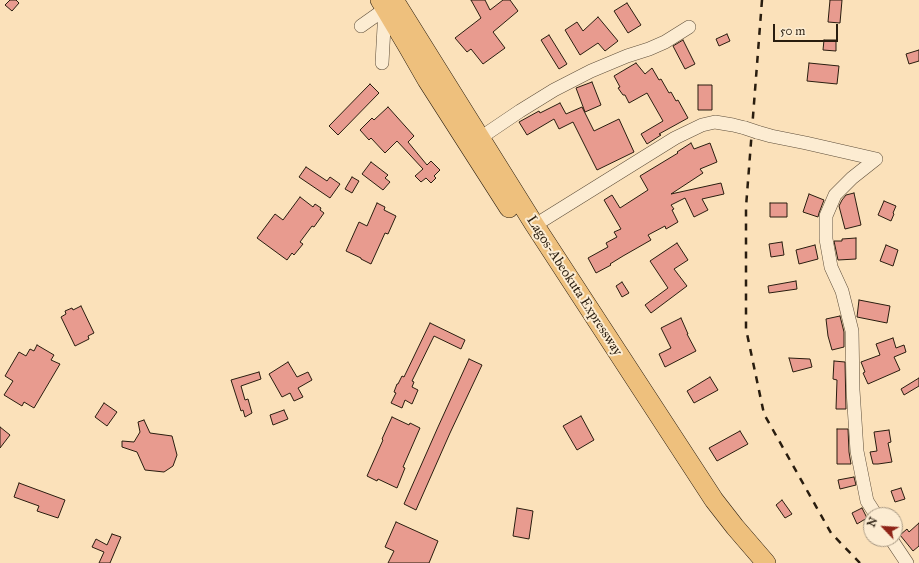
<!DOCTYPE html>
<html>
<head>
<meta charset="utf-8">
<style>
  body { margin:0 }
  #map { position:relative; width:919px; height:563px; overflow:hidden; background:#fbe1ba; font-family:"IM FELL Great Primer",serif }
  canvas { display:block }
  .north { position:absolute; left:863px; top:507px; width:40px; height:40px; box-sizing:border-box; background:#fcecd2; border:1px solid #a89984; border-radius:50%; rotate:295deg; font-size:11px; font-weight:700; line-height:16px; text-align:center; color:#291d0f }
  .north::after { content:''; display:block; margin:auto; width:14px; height:18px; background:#8f2418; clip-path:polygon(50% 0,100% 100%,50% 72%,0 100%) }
  .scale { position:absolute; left:773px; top:24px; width:65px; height:18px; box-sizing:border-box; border:2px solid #291d0f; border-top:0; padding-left:5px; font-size:12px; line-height:14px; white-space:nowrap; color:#291d0f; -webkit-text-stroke:3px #fcecd2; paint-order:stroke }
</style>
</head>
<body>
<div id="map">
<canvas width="919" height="563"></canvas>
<div class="north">N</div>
<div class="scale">50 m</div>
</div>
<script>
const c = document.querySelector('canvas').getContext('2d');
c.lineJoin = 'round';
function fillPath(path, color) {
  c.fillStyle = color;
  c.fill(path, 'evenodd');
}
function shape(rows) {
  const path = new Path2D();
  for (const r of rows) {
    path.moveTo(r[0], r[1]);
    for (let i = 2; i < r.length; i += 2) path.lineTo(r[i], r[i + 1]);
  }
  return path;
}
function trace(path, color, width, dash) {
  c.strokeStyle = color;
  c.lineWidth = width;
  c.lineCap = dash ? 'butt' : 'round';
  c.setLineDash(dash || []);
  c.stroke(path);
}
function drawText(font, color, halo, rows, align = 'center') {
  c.font = font + ' "IM FELL Great Primer",serif';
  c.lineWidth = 4;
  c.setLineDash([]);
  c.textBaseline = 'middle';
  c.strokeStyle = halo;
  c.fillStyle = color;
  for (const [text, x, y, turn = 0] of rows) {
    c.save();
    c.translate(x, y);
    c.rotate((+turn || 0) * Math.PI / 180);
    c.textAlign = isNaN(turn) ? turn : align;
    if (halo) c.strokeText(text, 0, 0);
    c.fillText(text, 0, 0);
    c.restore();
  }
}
const building = shape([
  [10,0,16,0,19,3,12,11,5,5,10,0],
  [471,0,485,0,490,10,503,0,510,0,518,11,493,32,505,48,483,64,471,49,467,52,455,38,481,18,471,0],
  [830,0,842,0,840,23,828,22,830,0],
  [627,3,641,25,628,33,614,11,627,3],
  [598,17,618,41,605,51,598,43,580,55,565,30,577,22,583,31,598,17],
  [727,34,730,41,719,46,716,39,727,34],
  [549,35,567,64,559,69,541,40,549,35],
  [683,40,695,64,685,69,673,46,683,40],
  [824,40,836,40,836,51,823,50,824,40],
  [919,50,919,61,909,64,906,54,919,50],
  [636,63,645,74,652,68,659,80,661,79,669,93,671,92,676,101,678,100,688,118,659,134,661,135,647,144,641,134,663,121,647,93,629,103,625,95,623,95,618,88,620,87,614,76,636,63],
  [809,63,839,66,837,84,807,81,809,63],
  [592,82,601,105,585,112,576,88,592,82],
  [370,84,379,93,338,135,329,126,370,84],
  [698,85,712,85,712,110,698,110,698,85],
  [560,103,566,114,582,107,594,131,619,119,634,152,597,170,573,122,559,129,554,119,527,135,519,122,539,111,540,113,560,103],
  [388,107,414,136,408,142,427,165,431,161,440,170,434,176,436,178,431,183,426,178,421,182,415,176,423,169,397,141,385,153,371,138,369,140,360,130,372,118,374,120,388,107],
  [691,143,694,149,710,143,717,162,700,169,703,173,671,194,721,183,724,194,702,199,708,210,694,217,685,198,671,205,674,209,672,210,678,222,666,229,665,226,648,235,651,240,623,256,610,264,611,265,596,273,588,258,608,247,606,243,617,237,614,232,621,229,604,200,612,195,620,208,648,190,640,176,678,153,677,152,691,143],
  [371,162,388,175,385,178,390,182,383,190,362,174,371,162],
  [306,167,327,181,330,177,340,184,330,198,299,177,306,167],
  [352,177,359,181,352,193,345,189,352,177],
  [854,193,861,225,845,229,839,206,842,200,846,195,854,193],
  [809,194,824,200,819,213,818,217,803,212,809,194],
  [300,197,313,207,315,204,321,208,320,210,324,213,314,227,312,226,300,242,303,244,294,255,292,253,287,260,257,238,275,214,283,220,300,197],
  [884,201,896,206,893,213,894,214,891,221,878,215,884,201],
  [377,203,385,207,384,210,396,216,388,234,385,233,371,264,361,259,361,258,346,251,359,222,367,226,377,203],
  [770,203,787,203,787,217,770,217,770,203],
  [856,238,856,259,838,260,834,241,842,241,842,239,856,238],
  [782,242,784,255,771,257,769,244,782,242],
  [677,243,688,260,674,269,687,286,651,313,645,305,668,288,650,261,677,243],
  [815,245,818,259,799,264,796,250,815,245],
  [886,245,898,250,893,266,880,261,886,245],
  [796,281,797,289,769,293,768,286,796,281],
  [622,282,629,293,622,297,616,286,622,282],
  [859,300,890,306,887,323,857,317,859,300],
  [81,306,94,333,88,336,89,339,75,346,61,317,66,314,65,311,72,308,73,310,81,306],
  [840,316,844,332,844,347,832,350,828,336,826,319,840,316],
  [681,318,688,334,687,334,696,351,665,367,659,354,671,348,661,328,681,318],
  [430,323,465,340,461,349,434,336,412,381,414,382,412,387,418,390,412,404,405,400,402,408,391,403,396,393,394,392,397,384,398,384,402,376,404,377,430,323],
  [893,338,896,348,904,345,906,352,894,357,900,370,868,384,863,373,865,372,861,362,880,355,876,344,893,338],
  [37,345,54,355,51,360,60,364,34,408,24,402,22,406,4,395,13,381,5,376,19,352,26,356,30,349,34,351,37,345],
  [789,358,810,359,812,367,793,372,789,358],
  [469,359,482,365,450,433,416,510,404,504,438,427,469,359],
  [834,361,845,362,846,409,836,409,837,380,833,379,834,361],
  [288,362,297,377,308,372,312,380,298,388,303,397,294,401,290,393,282,397,269,374,288,362],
  [259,372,261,379,241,386,245,400,248,399,252,413,245,417,243,410,241,411,231,380,259,372],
  [710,377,718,390,694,403,687,391,710,377],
  [919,378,919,386,904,395,901,389,919,378],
  [104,403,117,412,107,426,95,417,104,403],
  [284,410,288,419,273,425,270,415,284,410],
  [581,416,594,440,577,450,563,426,581,416],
  [392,417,409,425,410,423,420,428,403,467,405,468,397,488,378,479,377,481,367,476,383,440,382,439,392,417],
  [144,420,150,433,172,436,177,455,173,466,164,472,145,470,137,452,122,447,122,441,134,442,140,432,138,422,144,420],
  [0,427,10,435,0,448,0,427],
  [837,429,848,429,849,452,851,464,837,464,837,429],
  [889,430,891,442,888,443,892,462,878,464,873,464,870,452,877,451,874,432,889,430],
  [740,431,748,444,717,461,709,448,740,431],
  [854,477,856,485,840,489,838,480,854,477],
  [19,483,65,500,58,518,37,511,39,506,14,497,19,483],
  [901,488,905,499,895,502,891,491,901,488],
  [782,500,792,514,785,518,776,505,782,500],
  [517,508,533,511,529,539,513,536,517,508],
  [862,508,867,518,857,524,852,513,862,508],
  [396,522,438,541,429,563,388,563,394,551,385,547,396,522],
  [919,523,919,546,913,551,900,535,907,529,909,532,919,523],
  [112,534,121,537,110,563,99,563,104,552,92,547,96,539,107,545,112,534]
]);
const minor = shape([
  [361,26,385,9,382,63],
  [757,132,771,136,806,143,876,159],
  [480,138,520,111,554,90,591,71,627,56,649,49,665,42,689,27],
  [876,159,852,178,835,195,826,216,826,239,831,267,842,291,852,331,853,390,857,451,867,501,876,515],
  [534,224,540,222,675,138,702,125,715,122,733,125,745,128],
  [891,539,907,563]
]);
const highway = shape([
  [380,0,408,47,427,80,509,208],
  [394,0,534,224,714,500,735,527,766,563]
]);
const rail = shape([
  [762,0,746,207,746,329,764,414,831,533,860,563]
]);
const minorBridge = shape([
  [745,128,757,132]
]);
const streetNames = [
  ["Lagos-Abeokuta Expressway",574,286,57]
];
fillPath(building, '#e89b8f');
trace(building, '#291d0f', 1);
trace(minor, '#5e4e3a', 14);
trace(highway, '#291d0f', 20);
trace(minor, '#fcecd2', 13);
trace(highway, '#eec07d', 19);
trace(rail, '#291d0f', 2.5, [7, 7]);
trace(minorBridge, '#5e4e3a', 14, []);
trace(minorBridge, '#fcecd2', 13);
drawText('14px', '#291d0f', '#fcecd2', streetNames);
</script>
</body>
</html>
